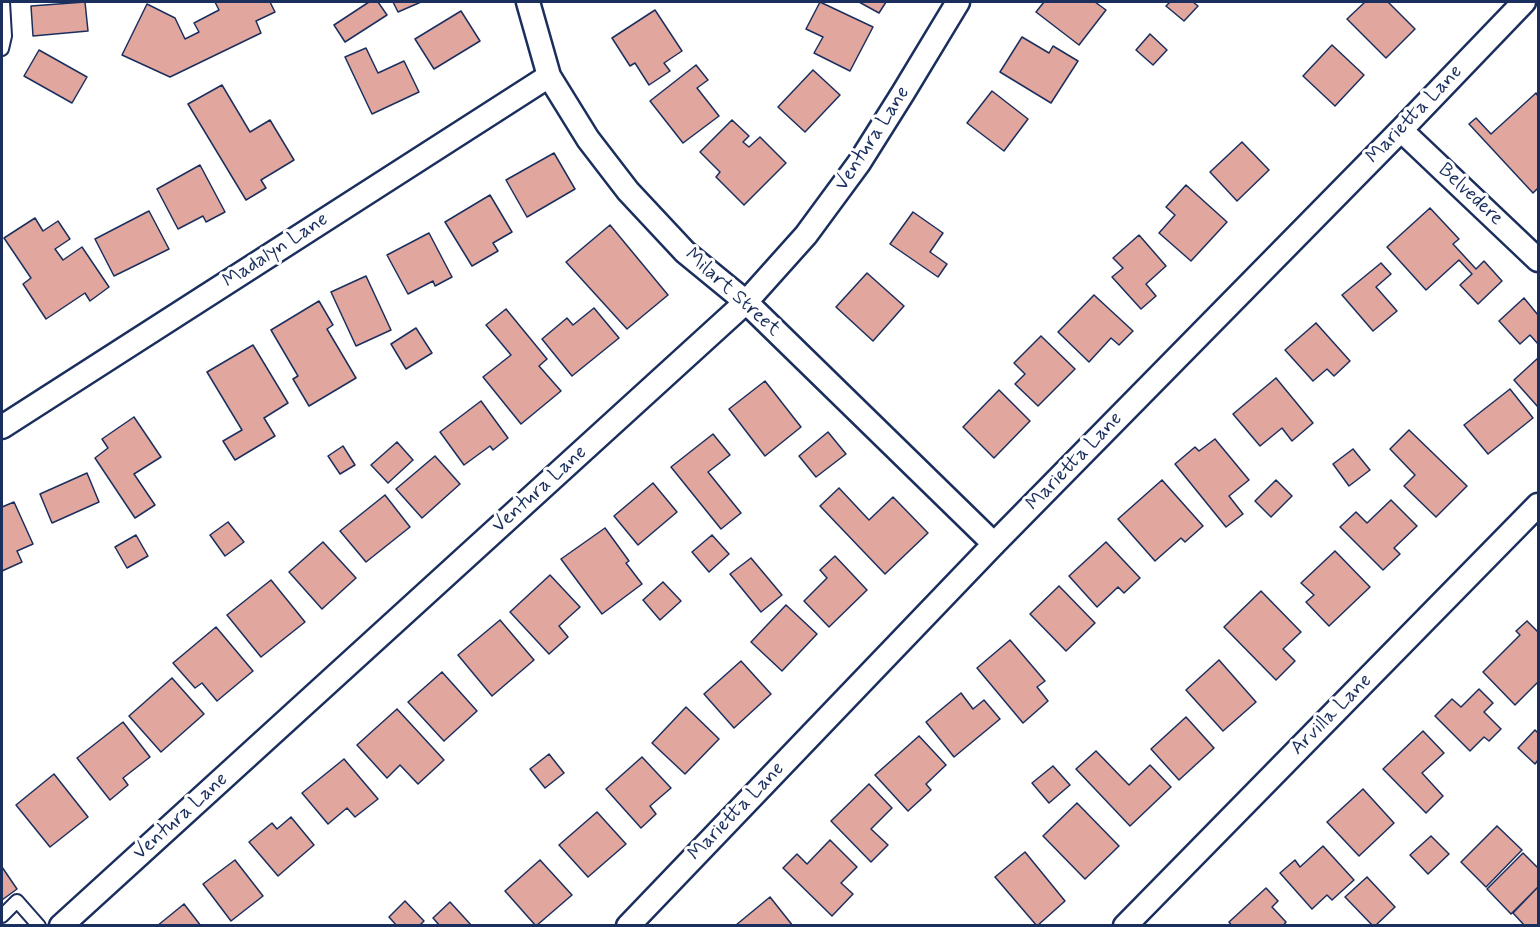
<!DOCTYPE html>
<html>
<head>
<meta charset="utf-8">
<style>
  body { margin:0 }
  #map { position:relative; width:1540px; height:927px; overflow:hidden; background:#fff; font-family:Mynerve,sans-serif }
  canvas { display:block }
  .frame { position:absolute; inset:0; border:3px solid #1b2f5e; pointer-events:none }
</style>
</head>
<body>
<div id="map">
<canvas width="1540" height="927"></canvas>
<div class="frame"></div>
</div>
<script>
const c = document.querySelector('canvas').getContext('2d');
c.lineJoin = 'round';
function fillPath(path, color) {
  c.fillStyle = color;
  c.fill(path, 'evenodd');
}
function shape(rows) {
  const path = new Path2D();
  for (const r of rows) {
    path.moveTo(r[0], r[1]);
    for (let i = 2; i < r.length; i += 2) path.lineTo(r[i], r[i + 1]);
  }
  return path;
}
function trace(path, color, width, dash) {
  c.strokeStyle = color;
  c.lineWidth = width;
  c.lineCap = dash ? 'butt' : 'round';
  c.setLineDash(dash || []);
  c.stroke(path);
}
function drawText(font, color, halo, rows, align = 'center') {
  c.font = font + ' Mynerve,sans-serif';
  c.lineWidth = 6;
  c.setLineDash([]);
  c.textBaseline = 'middle';
  c.strokeStyle = halo;
  c.fillStyle = color;
  for (const [text, x, y, turn = 0] of rows) {
    c.save();
    c.translate(x, y);
    c.rotate((+turn || 0) * Math.PI / 180);
    c.textAlign = isNaN(turn) ? turn : align;
    if (halo) c.strokeText(text, 0, 0);
    c.fillText(text, 0, 0);
    c.restore();
  }
}
const building = shape([
  [85,2,88,31,33,36,31,6,85,2],
  [215,2,270,2,275,12,256,21,261,33,170,77,122,55,147,4,175,18,185,39,199,32,194,23,219,10,215,2],
  [369,2,378,2,387,15,345,42,334,25,369,2],
  [393,2,421,2,398,12,393,2],
  [820,2,873,27,850,71,814,53,823,37,806,29,820,2],
  [859,2,886,2,879,13,859,2],
  [1044,2,1095,2,1106,10,1079,45,1036,12,1044,2],
  [1170,2,1193,2,1198,6,1184,21,1166,6,1170,2],
  [1365,2,1388,2,1415,29,1386,58,1347,19,1365,2],
  [655,10,682,51,664,63,670,71,649,85,635,63,630,66,612,38,655,10],
  [461,11,480,41,434,69,415,39,461,11],
  [1150,34,1167,50,1153,65,1136,50,1150,34],
  [1022,37,1049,53,1053,46,1078,61,1051,103,1000,72,1022,37],
  [1332,45,1364,75,1335,106,1303,76,1332,45],
  [366,48,378,73,404,61,419,92,372,114,345,57,366,48],
  [39,50,87,77,72,103,24,76,39,50],
  [696,65,708,80,697,88,719,116,683,143,650,101,696,65],
  [813,70,840,95,805,132,778,107,813,70],
  [222,85,250,132,270,120,294,160,261,180,266,188,246,200,188,104,222,85],
  [992,91,1028,119,1004,151,967,123,992,91],
  [1536,93,1538,96,1538,188,1533,193,1469,124,1476,118,1491,134,1536,93],
  [732,120,749,136,743,142,749,147,760,137,786,163,744,205,716,177,720,172,700,152,732,120],
  [1242,142,1269,170,1237,201,1210,172,1242,142],
  [554,153,575,189,527,217,506,180,554,153],
  [200,165,225,212,206,222,203,216,178,229,157,189,200,165],
  [1186,185,1227,222,1191,261,1159,233,1175,215,1166,207,1186,185],
  [490,195,512,232,493,243,498,251,472,266,445,222,490,195],
  [1430,208,1459,239,1453,244,1476,269,1484,261,1502,281,1478,304,1460,285,1472,274,1459,260,1426,290,1387,247,1430,208],
  [149,211,169,249,114,276,95,239,149,211],
  [913,212,943,233,930,252,947,264,938,277,890,244,913,212],
  [35,218,43,231,58,221,70,239,55,249,63,260,82,247,109,287,90,301,85,293,46,319,23,284,31,278,4,238,35,218],
  [610,225,668,295,627,329,566,262,610,225],
  [429,233,452,277,435,286,433,281,408,294,387,255,429,233],
  [1139,235,1166,266,1146,284,1156,296,1141,309,1112,277,1123,268,1113,258,1139,235],
  [1381,263,1391,274,1376,287,1397,311,1373,331,1342,295,1381,263],
  [867,273,904,306,873,341,836,307,867,273],
  [366,276,391,330,356,346,331,292,366,276],
  [1094,295,1133,331,1119,345,1111,338,1089,362,1058,332,1094,295],
  [1524,298,1538,315,1538,344,1530,335,1520,344,1499,321,1524,298],
  [319,301,333,325,327,329,356,378,309,406,293,379,298,376,271,330,319,301],
  [594,308,619,338,572,376,542,339,567,318,573,325,594,308],
  [506,309,547,359,539,366,561,391,521,424,483,377,511,355,486,325,506,309],
  [1316,323,1350,361,1334,376,1327,369,1313,381,1285,350,1316,323],
  [416,328,432,353,406,369,391,344,416,328],
  [1041,336,1075,369,1038,406,1015,384,1025,374,1014,363,1041,336],
  [253,345,288,403,264,418,275,436,235,460,223,441,242,430,207,372,253,345],
  [1538,358,1538,407,1514,380,1538,358],
  [1276,378,1313,423,1292,441,1282,428,1260,446,1233,414,1276,378],
  [765,381,801,427,765,456,729,409,765,381],
  [1510,389,1533,418,1488,454,1464,425,1510,389],
  [999,390,1030,421,994,458,963,427,999,390],
  [481,401,508,438,493,450,490,446,464,465,440,432,481,401],
  [134,417,161,457,134,474,155,505,135,518,95,458,108,448,102,439,134,417],
  [1409,430,1467,486,1436,517,1404,486,1415,475,1390,449,1409,430],
  [828,432,846,454,816,477,799,456,828,432],
  [713,434,730,455,708,472,741,513,721,529,671,467,713,434],
  [1215,439,1249,480,1229,496,1243,514,1226,527,1175,464,1195,447,1199,451,1215,439],
  [397,442,413,460,388,483,371,465,397,442],
  [343,446,355,465,340,474,328,456,343,446],
  [1353,449,1370,470,1349,486,1333,464,1353,449],
  [435,456,460,484,422,518,396,489,435,456],
  [87,473,99,502,52,523,40,494,87,473],
  [1162,480,1203,526,1185,542,1181,538,1155,561,1118,519,1162,480],
  [1276,480,1292,496,1271,517,1255,501,1276,480],
  [653,483,677,512,638,545,614,516,653,483],
  [839,488,869,520,893,497,928,533,885,574,820,506,839,488],
  [385,495,410,527,366,562,340,531,385,495],
  [1391,500,1417,526,1394,548,1400,554,1383,570,1340,527,1356,512,1367,523,1391,500],
  [14,502,33,544,17,551,22,562,2,571,2,507,14,502],
  [228,522,244,542,225,556,210,535,228,522],
  [605,528,629,561,626,563,642,584,602,614,561,559,605,528],
  [136,535,148,556,127,568,115,547,136,535],
  [712,535,729,554,709,572,692,552,712,535],
  [323,542,356,578,322,609,289,572,323,542],
  [1106,542,1140,578,1124,593,1118,587,1097,607,1069,576,1106,542],
  [1335,551,1370,587,1329,626,1306,602,1314,595,1301,583,1335,551],
  [835,556,867,590,829,627,804,601,827,578,820,570,835,556],
  [751,558,782,595,761,612,730,574,751,558],
  [550,575,580,607,559,626,568,637,549,654,510,612,550,575],
  [271,580,305,622,261,657,227,615,271,580],
  [663,582,681,601,660,620,643,600,663,582],
  [1059,586,1095,623,1066,651,1030,614,1059,586],
  [1261,591,1301,632,1283,649,1295,661,1276,680,1224,627,1261,591],
  [786,605,817,634,782,671,751,642,786,605],
  [500,620,534,660,492,696,458,655,500,620],
  [1527,621,1538,632,1538,682,1515,705,1483,672,1520,635,1516,631,1527,621],
  [216,627,253,671,217,701,202,683,195,688,173,663,216,627],
  [1010,640,1045,681,1037,687,1048,701,1023,723,977,668,1010,640],
  [1219,660,1256,702,1223,731,1186,690,1219,660],
  [741,661,771,694,734,728,704,694,741,661],
  [442,672,477,711,444,741,408,702,442,672],
  [172,678,204,714,161,752,129,716,172,678],
  [1479,689,1493,703,1484,712,1501,729,1489,741,1484,737,1470,751,1435,716,1452,699,1461,707,1479,689],
  [961,693,973,709,984,700,1000,719,954,757,926,722,961,693],
  [686,707,719,739,685,774,652,743,686,707],
  [397,709,444,760,418,784,400,765,387,778,357,745,397,709],
  [1186,717,1214,748,1179,780,1151,749,1186,717],
  [123,722,150,757,123,778,128,785,110,800,77,758,123,722],
  [1535,730,1538,733,1538,760,1535,764,1518,748,1535,730],
  [1423,731,1444,753,1422,773,1443,796,1426,813,1383,769,1423,731],
  [919,736,946,765,926,784,931,790,908,811,875,775,919,736],
  [1096,751,1129,785,1150,765,1171,787,1130,826,1076,769,1096,751],
  [549,754,564,773,545,788,530,769,549,754],
  [642,757,671,788,650,806,656,814,641,828,606,789,642,757],
  [344,759,378,799,355,817,347,808,328,824,302,793,344,759],
  [1053,766,1070,785,1049,803,1032,783,1053,766],
  [54,774,88,817,50,847,16,805,54,774],
  [869,784,892,808,871,829,888,845,871,862,831,821,869,784],
  [1363,789,1394,823,1359,856,1327,822,1363,789],
  [1077,803,1119,846,1085,879,1043,836,1077,803],
  [597,812,626,844,588,877,559,845,597,812],
  [291,817,314,845,278,876,249,842,272,823,277,829,291,817],
  [1497,826,1522,850,1486,887,1461,862,1497,826],
  [1431,836,1449,854,1428,874,1410,855,1431,836],
  [830,840,857,867,841,883,853,894,832,916,783,868,797,854,807,864,830,840],
  [1323,846,1354,880,1332,900,1327,895,1312,909,1280,873,1295,860,1300,867,1323,846],
  [1025,852,1065,901,1037,926,995,877,1025,852],
  [1523,853,1538,868,1538,887,1511,914,1487,889,1523,853],
  [235,860,263,896,231,921,203,884,235,860],
  [540,860,572,895,536,926,505,891,540,860],
  [2,867,17,889,2,900,2,867],
  [1367,877,1395,907,1375,926,1373,926,1345,897,1367,877],
  [1538,887,1538,926,1525,926,1513,913,1538,887],
  [1266,888,1278,901,1272,907,1286,922,1283,926,1232,926,1229,922,1266,888],
  [770,897,793,926,737,926,736,925,770,897],
  [405,901,424,921,419,926,397,926,389,917,405,901],
  [450,902,472,926,440,926,433,918,450,902],
  [184,904,201,926,157,926,184,904]
]);
const service = shape([
  [2,49,5,36,3,2],
  [2,916,17,901,39,926]
]);
const minor = shape([
  [528,2,549,76,588,139,628,191,685,252,746,302,994,544],
  [1401,130,1538,260],
  [2,427,549,76],
  [61,926,746,302,806,235,859,163,903,93,958,2],
  [628,926,994,544,1401,130,1524,2],
  [1125,926,1538,505]
]);
const streetNames = [
  ["Marietta Lane",1415,115,-46],
  ["Ventura Lane",873,139,-57],
  ["Belvedere",1470,195,43],
  ["Madalyn Lane",276,251,-33],
  ["Milart Street",732,293,42],
  ["Marietta Lane",1075,462,-46],
  ["Ventura Lane",540,490,-42],
  ["Arvilla Lane",1332,715,-45],
  ["Marietta Lane",737,812,-46],
  ["Ventura Lane",181,817,-42]
];
fillPath(building, '#e1a79e');
trace(building, '#1b2f5e', 1.5);
trace(service, '#1b2f5e', 16);
trace(minor, '#1b2f5e', 27);
trace(service, '#fff', 12);
trace(minor, '#fff', 22);
drawText('20px', '#1b2f5e', '#fff', streetNames);
</script>
</body>
</html>
